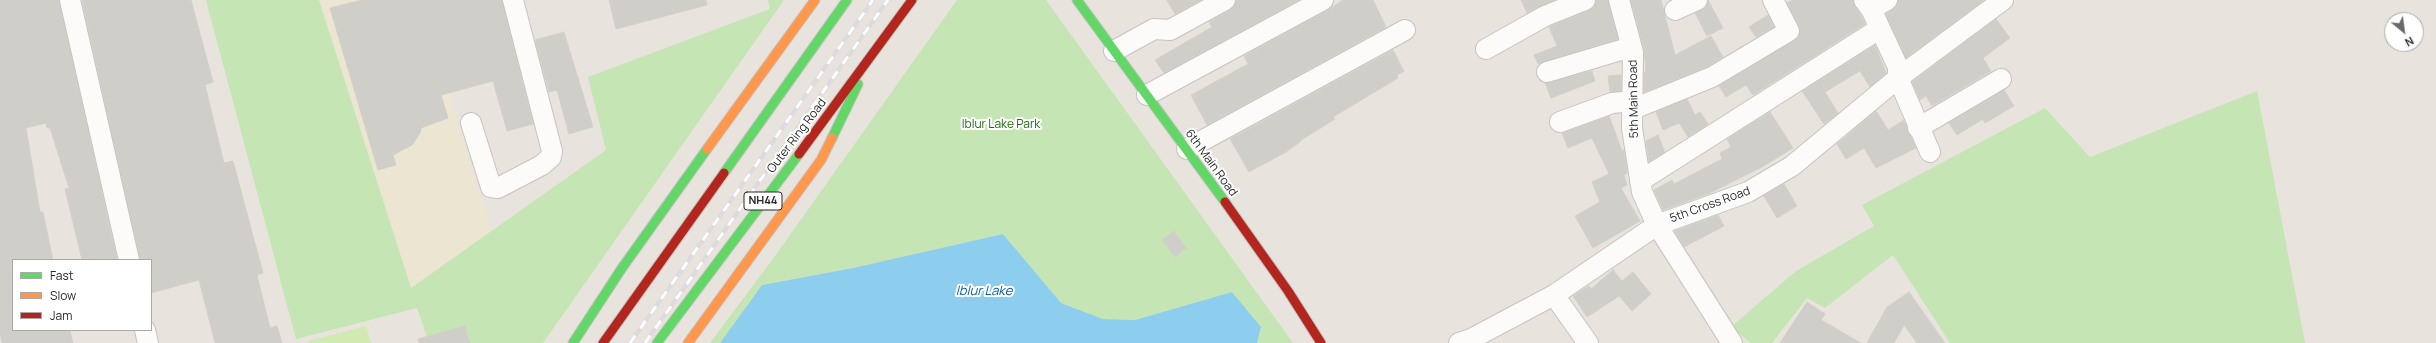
<!DOCTYPE html>
<html>
<head>
<meta charset="utf-8">
<style>
  body { margin:0 }
  #map { position:relative; width:2436px; height:343px; overflow:hidden; background:#e8e4dd; font-family:Manrope,sans-serif }
  canvas { display:block }
  .legend { position:absolute; left:12px; top:259px; width:140px; height:72px; box-sizing:border-box; background:#fff; border:1px solid #a9a9a9; margin:0; padding:5px 7px; list-style:none; font-size:12px; color:#292929 }
  .legend li { display:flex; align-items:center; gap:8px; height:20px }
  .legend b { width:20px; border:1px solid #a9a9a9 }
  .north { position:absolute; left:2384px; top:12px; width:40px; height:40px; box-sizing:border-box; background:#fff; border:1px solid #a9a9a9; border-radius:50%; rotate:151deg; font-size:11px; font-weight:700; line-height:16px; text-align:center; color:#292929 }
  .north::after { content:''; display:block; margin:auto; width:14px; height:18px; background:#6c6a68; clip-path:polygon(50% 0,100% 100%,50% 72%,0 100%) }
</style>
</head>
<body>
<div id="map">
<canvas width="2436" height="343"></canvas>
<ul class="legend">
<li><b style="height:5px;background:#63d668"></b>Fast</li>
<li><b style="height:5px;background:#ff974d"></b>Slow</li>
<li><b style="height:5px;background:#b3261e"></b>Jam</li>
</ul>
<div class="north">N</div>
</div>
<script>
const c = document.querySelector('canvas').getContext('2d');
c.lineJoin = 'round';
function fillPath(path, color) {
  c.fillStyle = color;
  c.fill(path, 'evenodd');
}
function shape(rows) {
  const path = new Path2D();
  for (const r of rows) {
    path.moveTo(r[0], r[1]);
    for (let i = 2; i < r.length; i += 2) path.lineTo(r[i], r[i + 1]);
  }
  return path;
}
function trace(path, color, width, dash) {
  c.strokeStyle = color;
  c.lineWidth = width;
  c.lineCap = dash ? 'butt' : 'round';
  c.setLineDash(dash || []);
  c.stroke(path);
}
function drawText(font, color, halo, rows, align = 'center') {
  c.font = font + ' Manrope,sans-serif';
  c.lineWidth = 4;
  c.setLineDash([]);
  c.textBaseline = 'middle';
  c.strokeStyle = halo;
  c.fillStyle = color;
  for (const [text, x, y, turn = 0] of rows) {
    c.save();
    c.translate(x, y);
    c.rotate((+turn || 0) * Math.PI / 180);
    c.textAlign = isNaN(turn) ? turn : align;
    if (halo) c.strokeText(text, 0, 0);
    c.fillText(text, 0, 0);
    c.restore();
  }
}
const education = shape([
  [319,0,420,0,492,231,411,288]
]);
const green = shape([
  [206,0,319,0,411,288,606,150,588,77,770,9,768,0,784,0,543,343,429,343,417,308,296,339],
  [957,0,1046,0,1293,343,1257,343,1261,327,1232,292,1135,320,1103,319,1061,303,1003,234,853,268,762,285,720,343,710,343,775,256],
  [2257,91,2305,343,1950,343,1893,255,1825,308,1807,298,1772,343,1751,343,1731,327,1796,271,1874,226,1862,205,2045,108,2090,157]
]);
const pitch = shape([
  [366,326,371,343,308,343,308,341]
]);
const water = shape([
  [1003,234,1061,303,1103,319,1135,320,1232,292,1261,327,1257,343,720,343,762,285,853,268]
]);
const building = shape([
  [0,0,59,0,117,260,82,260,65,189,69,188,50,128,47,128,46,123,26,128,40,212,43,212,53,260,13,260,13,330,70,330,73,343,2,343,0,332,0,0],
  [82,0,191,0,213,82,205,85,224,163,233,161,263,273,257,275,270,328,277,326,282,343,215,343,199,280,151,293,151,260,140,260,82,0],
  [362,0,502,0,533,124,507,131,493,81,441,95,448,118,421,128,420,133,412,145,393,155,396,165,378,170,330,8,362,0],
  [609,0,706,0,707,5,616,29,609,0],
  [1167,0,1201,0,1175,14,1167,0],
  [1236,0,1299,0,1164,73,1155,60,1212,27,1209,22,1231,10,1236,0],
  [1343,0,1373,0,1386,27,1207,125,1191,95,1248,64,1244,56,1328,10,1343,0],
  [1521,0,1554,0,1527,13,1521,0],
  [1596,0,1608,0,1618,39,1538,64,1534,55,1557,46,1549,27,1590,10,1594,7,1596,0],
  [1631,0,1661,0,1675,55,1711,36,1723,57,1707,67,1644,92,1644,72,1646,72,1644,49,1631,0],
  [1708,0,1723,28,1707,36,1695,13,1706,7,1708,0],
  [1792,0,1853,0,1865,24,1753,95,1746,85,1726,97,1719,86,1799,37,1799,26,1787,3,1792,0],
  [1898,0,1982,0,1983,1,1906,58,1886,14,1897,6,1898,0],
  [1768,15,1774,27,1756,37,1749,27,1768,15],
  [1996,19,2010,38,1983,58,1991,71,1932,106,1926,96,1920,100,1912,82,1996,19],
  [564,32,593,127,569,134,557,90,549,92,535,40,564,32],
  [1875,45,1886,73,1870,87,1860,71,1825,92,1838,113,1824,124,1802,91,1875,45],
  [1393,50,1404,71,1397,75,1398,78,1333,117,1335,119,1300,141,1300,142,1286,152,1249,172,1230,139,1393,50],
  [1592,71,1595,81,1551,98,1545,83,1592,71],
  [1621,75,1621,91,1610,92,1608,76,1621,75],
  [2004,90,2014,106,1985,123,1983,119,1957,135,1949,123,2004,90],
  [1687,99,1695,115,1700,112,1708,124,1688,137,1679,123,1663,130,1656,112,1687,99],
  [1876,111,1888,130,1904,120,1916,148,1876,168,1864,148,1846,159,1837,144,1876,111],
  [1770,112,1793,148,1762,167,1708,194,1663,210,1654,190,1672,180,1674,184,1722,159,1720,153,1731,147,1727,139,1770,112],
  [1609,116,1622,151,1624,150,1627,173,1624,175,1627,185,1621,188,1640,221,1593,248,1575,216,1600,202,1592,182,1609,174,1592,138,1568,148,1562,133,1609,116],
  [1658,135,1665,152,1649,162,1646,141,1658,135],
  [1784,184,1797,206,1777,218,1764,196,1784,184],
  [1718,215,1724,226,1684,247,1675,231,1718,215],
  [1174,231,1186,248,1175,257,1162,240,1174,231],
  [1613,270,1622,281,1633,272,1651,294,1632,311,1619,296,1587,317,1573,296,1589,286,1591,289,1613,270],
  [1909,292,1945,343,1917,343,1904,325,1894,343,1867,343,1887,307,1909,292],
  [1807,302,1825,314,1821,320,1861,343,1780,343,1807,302],
  [465,326,470,343,419,343,418,339,465,326]
]);
const street = shape([
  [70,0,129,260],
  [1619,0,1633,52,1632,128,1642,192,1657,225,1732,343],
  [1864,0,1871,9,1898,67,1898,78,1930,152],
  [1871,9,1887,0],
  [1675,10,1697,0],
  [1486,49,1545,16,1585,0],
  [1114,51,1154,29,1170,30,1225,0],
  [1547,72,1631,47],
  [1147,95,1323,0],
  [1633,109,1712,77,1789,31,1773,0],
  [1560,122,1612,103,1633,101],
  [471,123,491,187,498,188,542,165,551,157,552,151,513,0],
  [1918,128,2001,79],
  [1187,149,1405,30],
  [1640,181,1879,29],
  [1554,295,1588,343],
  [145,330,148,343],
  [1459,343,1471,339,1554,295,1657,225,1748,192,1792,166,1898,78,2003,0]
]);
const fast = shape([
  [1077,0,1225,202],
  [832,138,858,84],
  [724,173,847,0],
  [573,343,622,268,707,149],
  [657,343,799,154]
]);
const slow = shape([
  [707,149,815,0],
  [688,343,821,160,832,138]
]);
const jam = shape([
  [799,154,912,0],
  [1225,202,1288,291,1321,343],
  [603,343,724,173]
]);
const rail = shape([
  [630,343,873,0],
  [645,343,888,0]
]);
const shields = [
  [763,201,38]
];
const shieldNames = [
  ["NH44",763,201]
];
const streetNames = [
  ["5th Main Road",1634,99,-91],
  ["Outer Ring Road",797,136,-53],
  ["6th Main Road",1211,163,54],
  ["5th Cross Road",1710,205,-20]
];
const parkNames = [
  ["Iblur Lake Park",1001,125]
];
const waterNames = [
  ["Iblur Lake",984,291]
];
fillPath(education, '#ece5d1');
fillPath(green, '#c5e5b4');
fillPath(pitch, '#d0eab1');
fillPath(water, '#8dcded');
fillPath(building, '#d0cec9');
trace(building, '#d3d0ca', 1);
trace(street, '#c5c3c3', 22);
trace(fast, '#c5c3c3', 11);
trace(slow, '#c5c3c3', 11);
trace(jam, '#c5c3c3', 11);
trace(street, '#fcfbfa', 20);
trace(fast, '#63d668', 9);
trace(slow, '#ff974d', 9);
trace(jam, '#b3261e', 9);
trace(rail, '#dcdcde', 4.5);
trace(rail, '#fff', 3, [9]);
for (const [x, y, w] of shields) {
  const box = new Path2D();
  box.roundRect(x - w / 2, y - 9, w, 18, 3);
  c.fillStyle = '#fff';
  c.fill(box);
  trace(box, '#292929', 1);
}
drawText('bold 11px', '#292929', null, shieldNames);
drawText('12px', '#292929', '#fff', streetNames);
drawText('12px', '#206916', '#fff', parkNames);
drawText('italic 13px', '#065e9f', '#fff', waterNames);
</script>
</body>
</html>
